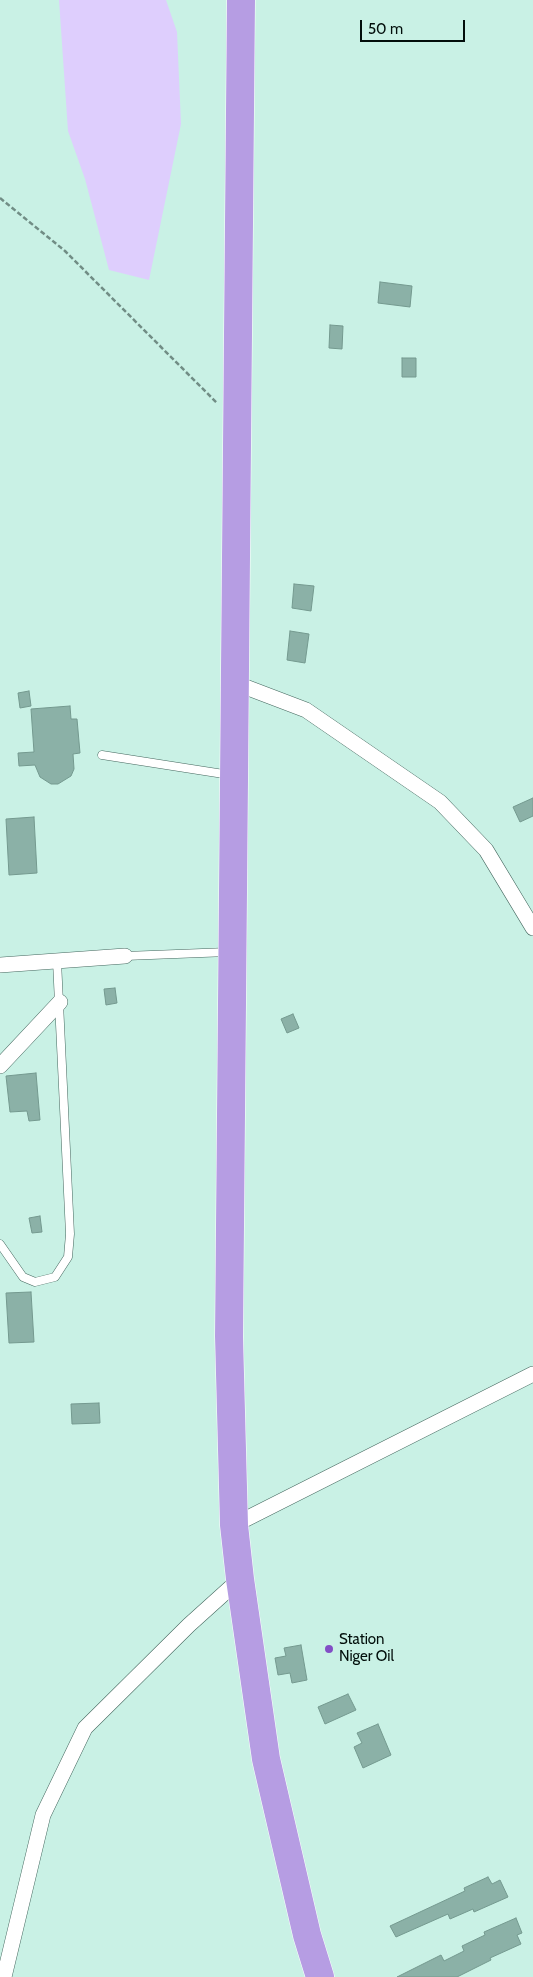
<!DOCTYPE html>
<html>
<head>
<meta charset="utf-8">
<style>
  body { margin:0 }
  #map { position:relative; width:533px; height:1977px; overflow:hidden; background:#c9f1e5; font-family:Cabin,sans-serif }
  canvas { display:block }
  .scale { position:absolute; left:360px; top:20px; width:105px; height:22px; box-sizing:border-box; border:2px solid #020e0b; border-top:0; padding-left:6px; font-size:15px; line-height:18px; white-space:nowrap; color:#020e0b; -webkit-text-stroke:4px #c9f1e5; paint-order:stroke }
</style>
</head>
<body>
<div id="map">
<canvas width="533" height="1977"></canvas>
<div class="scale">50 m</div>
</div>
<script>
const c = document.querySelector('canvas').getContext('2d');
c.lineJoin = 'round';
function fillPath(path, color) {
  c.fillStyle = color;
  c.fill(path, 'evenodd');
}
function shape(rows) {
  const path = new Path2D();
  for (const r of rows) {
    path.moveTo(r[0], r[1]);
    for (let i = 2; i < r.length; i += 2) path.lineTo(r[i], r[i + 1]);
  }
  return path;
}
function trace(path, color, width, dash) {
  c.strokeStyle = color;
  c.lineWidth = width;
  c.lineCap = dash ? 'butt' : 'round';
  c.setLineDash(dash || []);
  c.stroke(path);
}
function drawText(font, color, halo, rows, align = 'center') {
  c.font = font + ' Cabin,sans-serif';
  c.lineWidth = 4;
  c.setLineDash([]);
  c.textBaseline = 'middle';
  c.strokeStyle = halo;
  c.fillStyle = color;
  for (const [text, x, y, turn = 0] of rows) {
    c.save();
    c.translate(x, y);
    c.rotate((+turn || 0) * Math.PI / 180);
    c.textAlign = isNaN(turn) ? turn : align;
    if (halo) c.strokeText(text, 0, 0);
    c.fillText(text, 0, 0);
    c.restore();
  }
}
const green = shape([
  [59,0,166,0,177,32,181,124,149,280,109,270,85,179,68,131]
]);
const building = shape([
  [380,282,412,286,410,307,378,303,380,282],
  [330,325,343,326,342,349,329,348,330,325],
  [402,358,416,358,416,377,402,377,402,358],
  [294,584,314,586,311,611,292,608,294,584],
  [290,631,309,634,305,663,287,660,290,631],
  [29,691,31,706,20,708,18,693,29,691],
  [70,706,71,719,77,719,80,753,73,754,74,769,71,776,58,784,51,784,40,777,35,765,19,766,18,753,34,752,31,709,70,706],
  [533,798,533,816,520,822,513,807,533,798],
  [34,817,37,873,9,875,6,819,34,817],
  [115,988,117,1003,106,1005,104,989,115,988],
  [293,1014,299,1028,287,1033,281,1019,293,1014],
  [36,1073,40,1120,29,1121,27,1111,10,1112,6,1076,36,1073],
  [40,1216,42,1232,32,1233,29,1218,40,1216],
  [31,1292,34,1342,9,1343,6,1293,31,1292],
  [99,1403,100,1423,72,1424,71,1404,99,1403],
  [301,1645,307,1680,292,1683,290,1673,278,1675,275,1658,286,1656,284,1648,301,1645],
  [348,1694,356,1710,325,1724,318,1707,348,1694],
  [378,1724,391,1755,363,1768,354,1747,362,1743,357,1733,378,1724],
  [488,1877,492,1884,500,1880,508,1897,474,1912,473,1909,450,1919,448,1914,396,1937,390,1926,465,1891,464,1888,488,1877],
  [516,1918,522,1933,517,1935,521,1944,490,1958,491,1960,457,1977,397,1977,441,1955,444,1961,464,1951,462,1946,485,1935,484,1932,516,1918]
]);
const path = shape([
  [0,198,65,251,217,403]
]);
const lane = shape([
  [102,755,230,775],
  [125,956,228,952],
  [0,1244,23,1277,35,1282,55,1277,68,1257,70,1234,57,961]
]);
const street = shape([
  [235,683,306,710,440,802,486,850,533,928],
  [0,965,125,956],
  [0,1066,60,1002],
  [234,1525,533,1374],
  [4,1977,43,1815,85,1728,189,1625,240,1579]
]);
const highway = shape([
  [241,0,229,1336,234,1525,240,1579,266,1759,307,1935,320,1977]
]);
const markers = [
  [329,1649,5,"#824ec6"]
];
const poiNames = [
  ["Station",339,1640],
  ["Niger Oil",339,1657]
];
fillPath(green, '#decefd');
fillPath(building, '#8bb1a7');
trace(building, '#74998f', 1);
trace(lane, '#44675e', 9);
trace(street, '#44675e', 16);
trace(highway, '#fff', 29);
trace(path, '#718d85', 2.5, [5, 2.5]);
trace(lane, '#fff', 8);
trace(street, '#fff', 15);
trace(highway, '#b69de3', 28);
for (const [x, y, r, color] of markers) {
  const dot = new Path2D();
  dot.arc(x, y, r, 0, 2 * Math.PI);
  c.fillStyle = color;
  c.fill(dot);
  trace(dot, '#c9f1e5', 2);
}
drawText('15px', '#020e0b', '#c9f1e5', poiNames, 'left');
</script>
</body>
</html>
